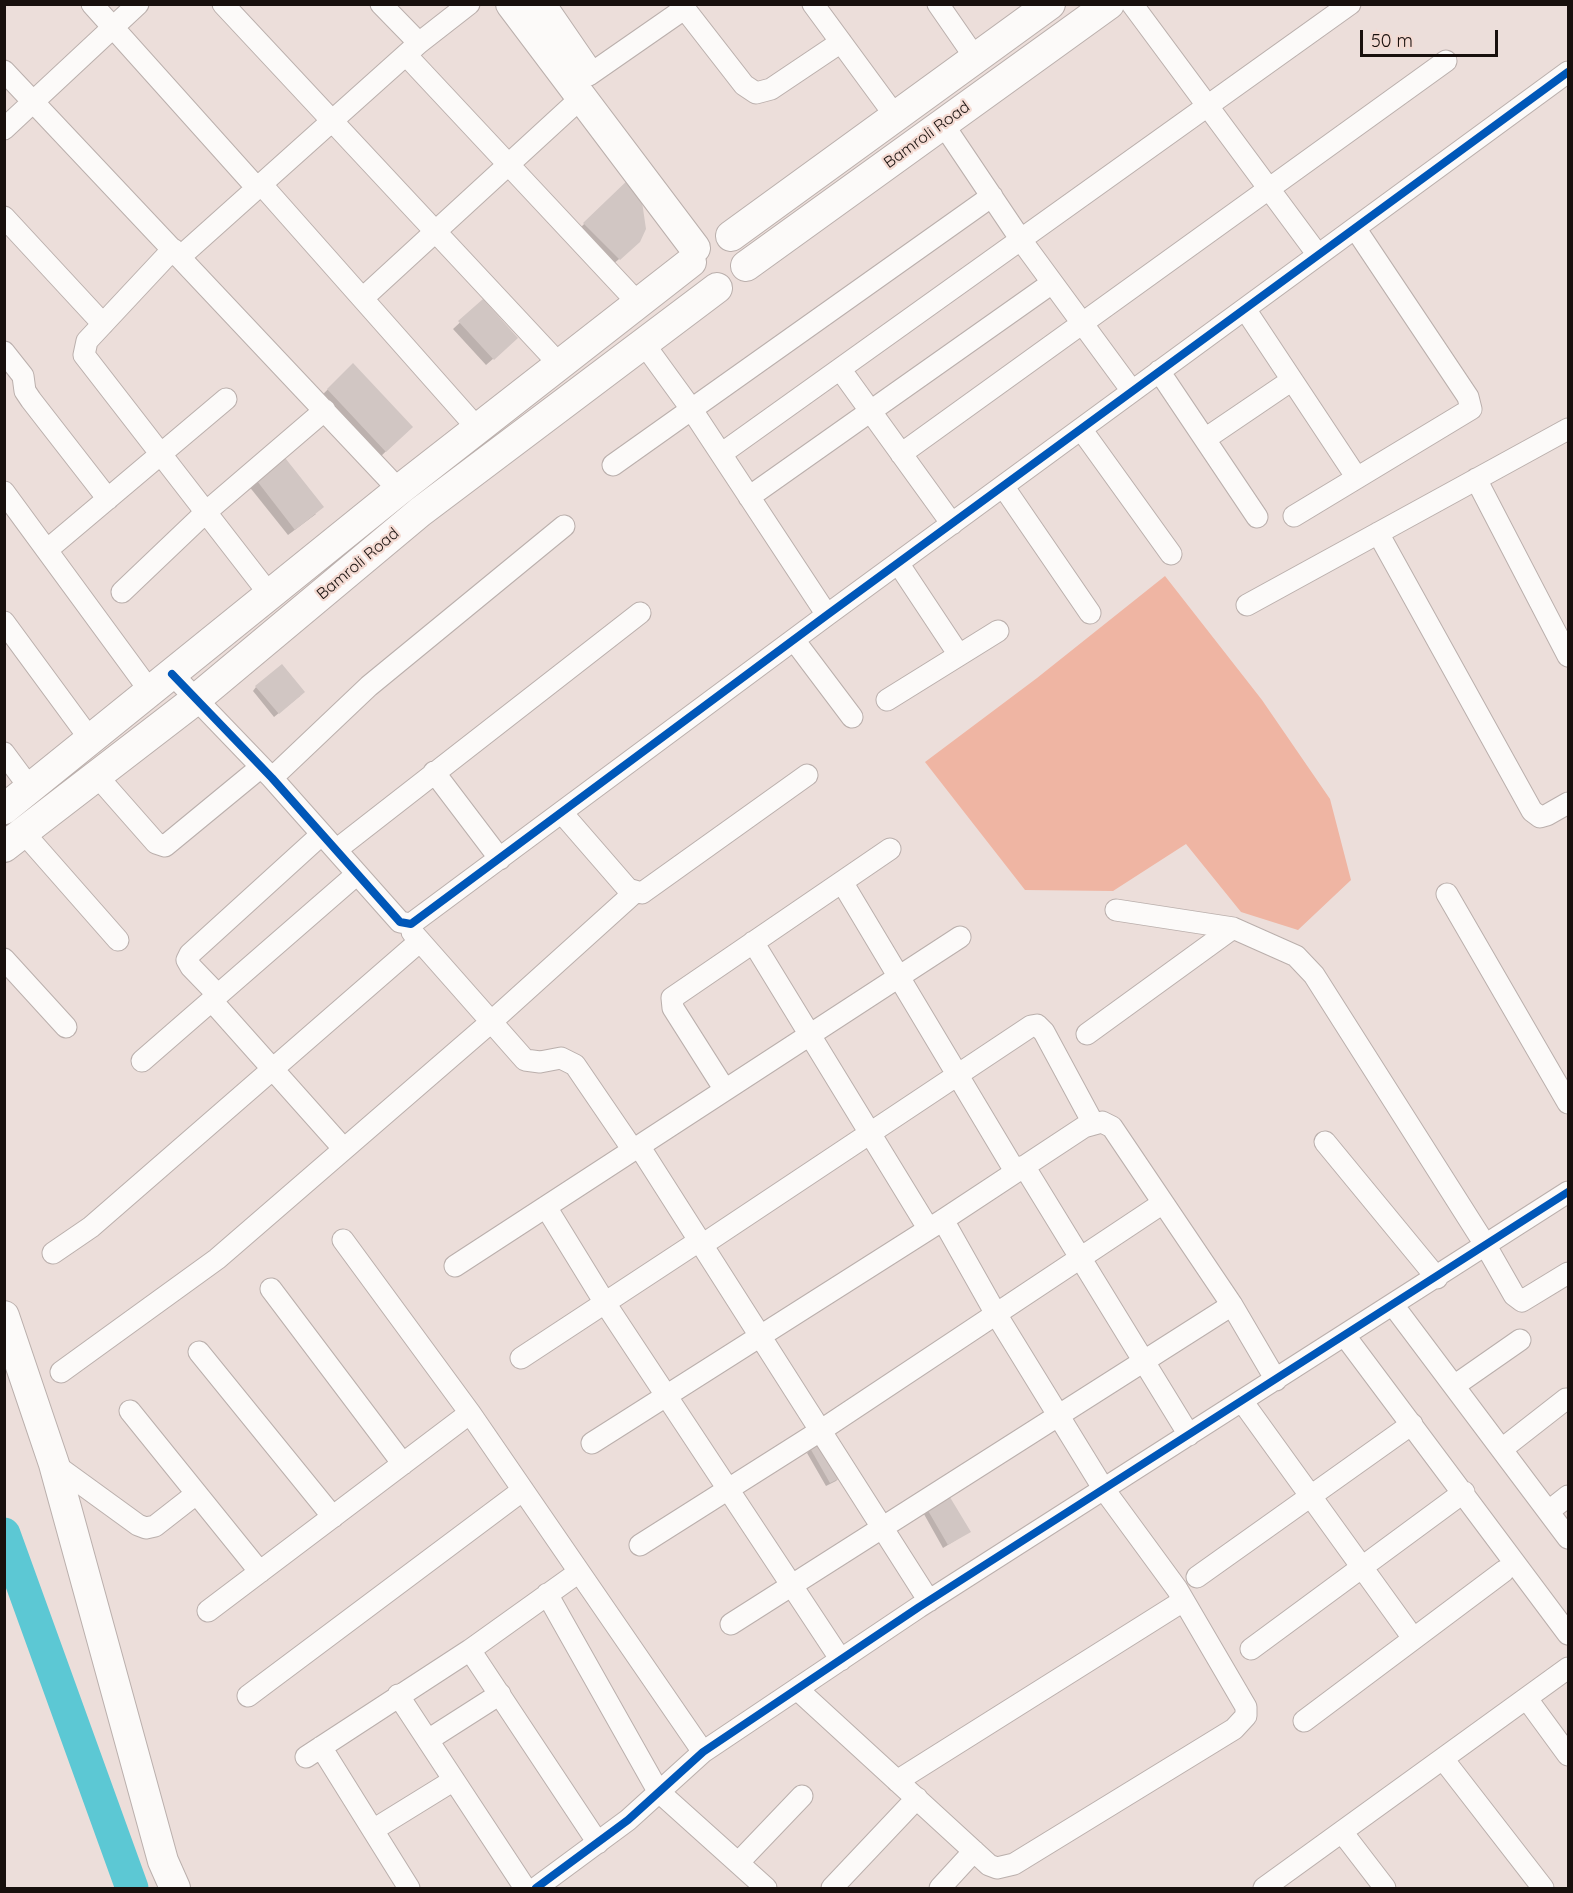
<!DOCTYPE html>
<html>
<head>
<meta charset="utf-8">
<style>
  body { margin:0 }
  #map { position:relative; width:1573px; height:1893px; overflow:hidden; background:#ecdeda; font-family:Quicksand,sans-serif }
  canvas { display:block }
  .frame { position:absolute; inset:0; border:6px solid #18100d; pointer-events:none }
  .scale { position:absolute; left:1360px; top:30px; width:138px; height:27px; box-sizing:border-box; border:3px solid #18100d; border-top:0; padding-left:8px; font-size:18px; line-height:21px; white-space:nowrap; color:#18100d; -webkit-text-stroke:4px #f4dad2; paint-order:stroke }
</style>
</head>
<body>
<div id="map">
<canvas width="1573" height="1893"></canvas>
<div class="frame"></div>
<div class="scale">50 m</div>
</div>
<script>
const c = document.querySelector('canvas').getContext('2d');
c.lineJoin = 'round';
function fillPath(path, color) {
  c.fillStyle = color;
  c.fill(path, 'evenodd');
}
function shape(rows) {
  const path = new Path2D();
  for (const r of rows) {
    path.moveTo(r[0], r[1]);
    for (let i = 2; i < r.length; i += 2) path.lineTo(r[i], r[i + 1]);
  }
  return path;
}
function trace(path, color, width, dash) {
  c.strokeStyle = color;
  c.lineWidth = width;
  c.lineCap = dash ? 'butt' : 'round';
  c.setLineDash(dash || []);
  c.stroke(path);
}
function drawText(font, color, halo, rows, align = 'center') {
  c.font = font + ' Quicksand,sans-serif';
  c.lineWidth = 4.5;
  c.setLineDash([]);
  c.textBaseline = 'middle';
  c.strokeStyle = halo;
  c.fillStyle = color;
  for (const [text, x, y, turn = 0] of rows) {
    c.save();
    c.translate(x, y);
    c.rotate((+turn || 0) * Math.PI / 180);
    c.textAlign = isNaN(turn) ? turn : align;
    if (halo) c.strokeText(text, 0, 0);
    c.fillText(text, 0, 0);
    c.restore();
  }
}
const forest = shape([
  [1165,576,1262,700,1330,799,1351,880,1298,930,1241,912,1186,844,1113,891,1025,890,925,762,1037,678]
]);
const shadow = shape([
  [631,178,632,248,612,265,578,230],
  [483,301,510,344,486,365,453,329],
  [353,365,411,427,379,458,321,396],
  [255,478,316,514,288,535,248,485],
  [256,687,300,696,274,717,253,691],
  [811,1449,840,1477,836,1481,826,1486,807,1453],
  [924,1503,969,1532,943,1548,920,1507]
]);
const river = shape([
  [4,1534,132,1888]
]);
const building = shape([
  [632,176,641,195,646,229,640,242,620,260,583,223],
  [483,299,518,338,494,360,458,321],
  [353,363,413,427,386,452,327,389],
  [282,454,324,507,295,530,254,477],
  [282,664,305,692,279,714,255,686],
  [822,1441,842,1477,830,1483,810,1448],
  [945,1489,971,1532,948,1545,923,1502]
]);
const street = shape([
  [92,4,257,188],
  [223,4,560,365],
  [381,4,419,43],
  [681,4,744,85,756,93,771,89,841,42],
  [813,4,896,117],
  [938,4,976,59],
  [1132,4,1318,255],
  [406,55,638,303],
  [4,71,399,490],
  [589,75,684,9],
  [943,124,1021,240,1132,391],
  [4,129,138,4],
  [261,184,478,429],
  [4,217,103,324],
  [173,249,87,341,84,355,270,595],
  [180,257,419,43,469,4],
  [363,298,582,97],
  [1245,309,1357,478],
  [644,344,692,410,827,615],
  [4,352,23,376,25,391,31,400,108,499],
  [840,369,952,524],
  [1159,371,1257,517],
  [1081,429,1171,554],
  [1205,439,1292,380],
  [721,454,1350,4],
  [901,454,1446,61],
  [613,465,992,196],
  [1476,479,1568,656],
  [1003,486,1090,613],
  [4,492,150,691],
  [749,497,1052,283],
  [1294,516,1471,409,1468,397,1355,228],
  [1378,533,1532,811,1540,817,1547,815,1568,803],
  [47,550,226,399],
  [898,563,959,655],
  [122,592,206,512,325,410],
  [1247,605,1568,429],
  [4,622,90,739],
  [794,640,852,717],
  [172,674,272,778,400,922,411,924,827,615,1568,72],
  [887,700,998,631],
  [4,753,30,788],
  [434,772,500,859],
  [97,776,156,843,165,846,261,767],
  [272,778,369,686,564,526],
  [562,813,628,889,642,893,807,775],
  [23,832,118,940],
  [336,850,640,613],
  [842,882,1015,1171],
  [1447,894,1568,1103],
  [1116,910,1233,928,1296,956,1314,975,1486,1246,1514,1295,1522,1301,1527,1298,1568,1273],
  [412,932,525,1060,540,1062,561,1058,575,1065,633,1150],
  [753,942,928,1228],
  [4,959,66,1027],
  [218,995,191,967,187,960,190,954,322,834],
  [212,1001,343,1148],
  [1087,1034,1233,928],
  [142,1061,357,874],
  [725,1090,673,1008,672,998,890,849],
  [1325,1142,1437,1278],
  [639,1146,929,1601],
  [1024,1166,1189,1435],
  [546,1207,605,1303,841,1660],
  [343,1240,470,1413,703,1752],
  [702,1245,1031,1026,1037,1025,1044,1032,1093,1123],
  [53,1253,91,1227,420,941],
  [455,1266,960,937],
  [271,1289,403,1464],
  [1393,1305,1568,1538],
  [1345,1336,1568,1634],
  [199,1352,333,1517],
  [521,1358,699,1241],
  [61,1372,217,1259,491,1022,634,893],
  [1454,1386,1520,1340],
  [1242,1401,1413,1638],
  [130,1411,260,1572],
  [592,1443,943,1220,1084,1127,1102,1122,1112,1127,1232,1305,1276,1380],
  [1502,1449,1566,1399],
  [54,1464,138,1525,146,1528,155,1526,196,1494],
  [1549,1511,1568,1496],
  [640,1545,820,1431,1163,1203],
  [1197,1577,1412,1424],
  [547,1594,658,1791,766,1888],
  [208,1611,470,1413],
  [731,1624,1232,1305],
  [1251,1649,1464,1492],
  [470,1650,598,1843],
  [797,1689,989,1865,997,1868,1014,1864,1234,1729,1246,1716,1246,1707,1177,1589,1103,1488,996,1314,943,1220],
  [398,1695,525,1888],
  [248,1696,523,1490],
  [1527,1699,1568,1755],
  [1304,1721,1504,1571],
  [428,1740,500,1694],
  [321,1747,409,1888],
  [306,1757,470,1650,579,1572],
  [1443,1759,1543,1888],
  [897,1781,1183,1601],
  [373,1830,454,1780],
  [1342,1832,1385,1888],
  [738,1863,802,1796],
  [536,1888,628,1820,703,1752,919,1607,1568,1192],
  [832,1888,917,1798],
  [940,1888,974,1851],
  [1264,1888,1568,1668]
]);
const secondary = shape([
  [511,4,695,248],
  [540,4,586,71],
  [731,236,1050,4],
  [746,266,1109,4],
  [4,809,399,490,691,262],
  [4,847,195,700,420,512,717,288],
  [4,1316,54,1464,163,1861,175,1888]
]);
const cycleway = shape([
  [172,674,272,778,400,922,411,924,827,615,1568,72],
  [536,1888,628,1820,703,1752,919,1607,1568,1192]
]);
const streetNames = [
  ["Bamroli Road",927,135,-36],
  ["Bamroli Road",358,564,-40]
];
fillPath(forest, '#efb5a3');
fillPath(shadow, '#0003');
trace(river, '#5cc8d4', 33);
fillPath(building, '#d1c6c3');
trace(street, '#baafac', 23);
trace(secondary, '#baafac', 32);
trace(street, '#fcfaf9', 21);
trace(secondary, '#fcfaf9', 30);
trace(cycleway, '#0057b8', 8);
drawText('16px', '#18100d', '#f4dad2', streetNames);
</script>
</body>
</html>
